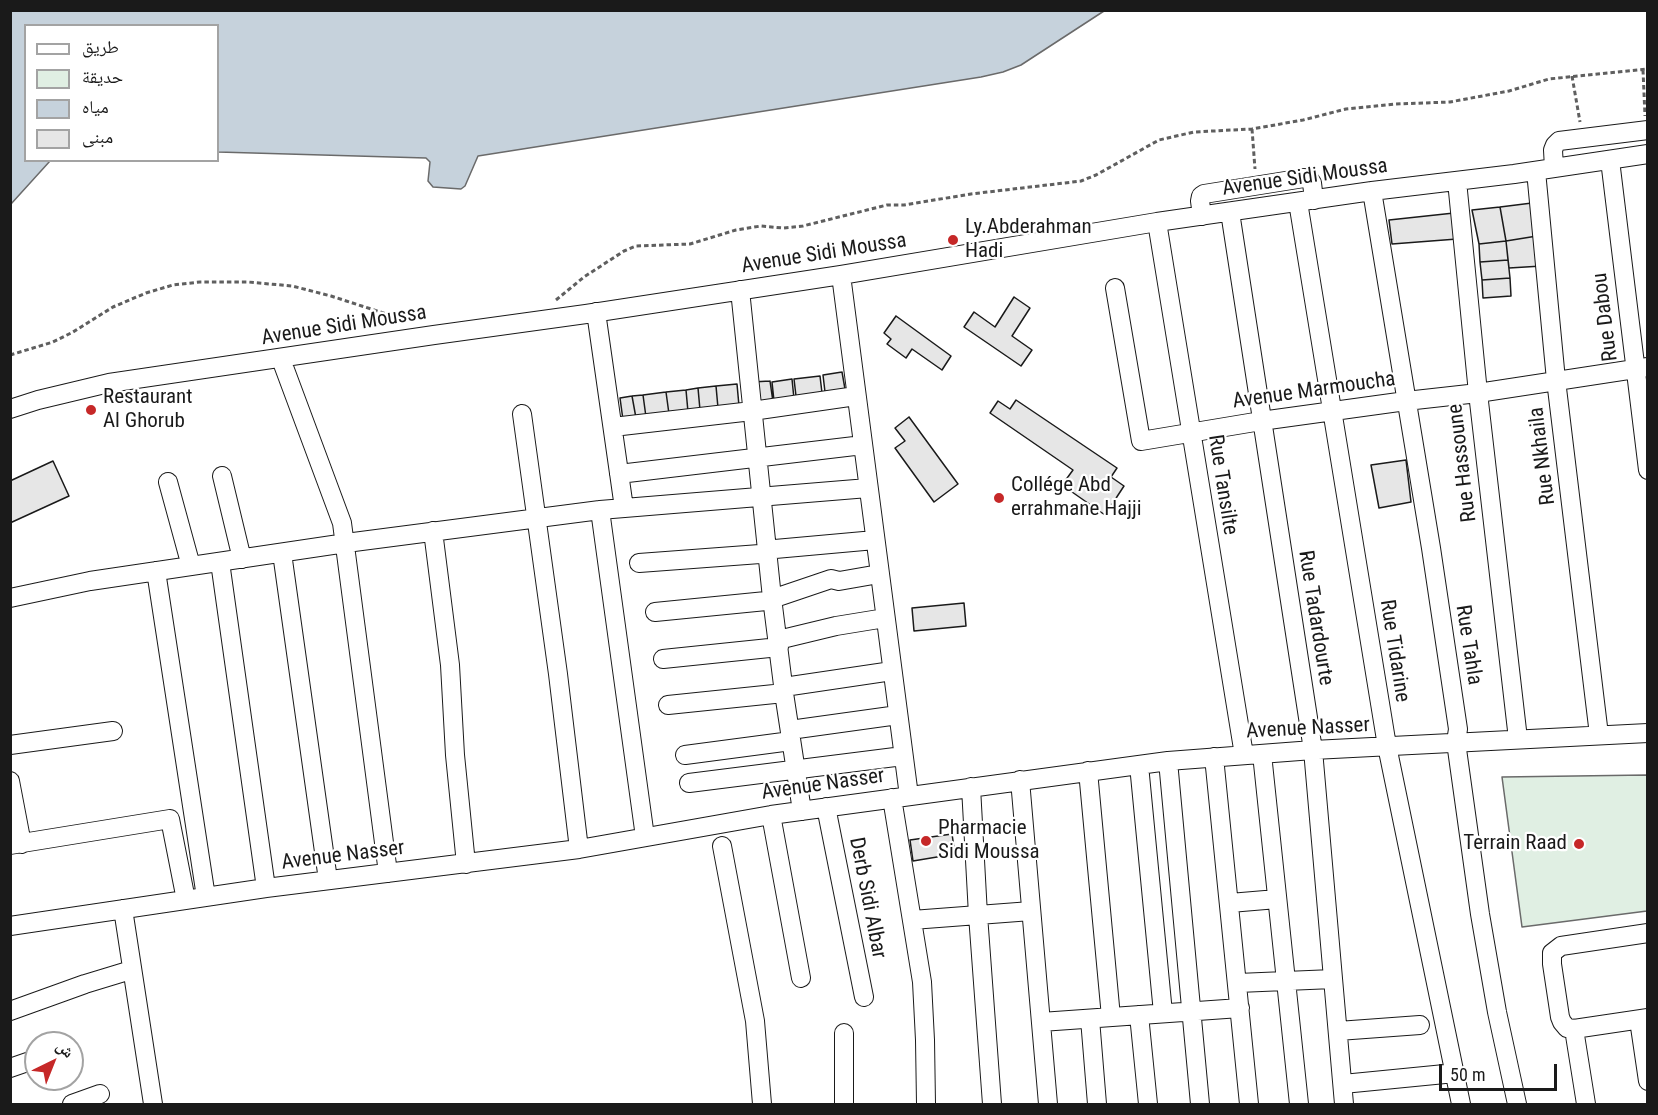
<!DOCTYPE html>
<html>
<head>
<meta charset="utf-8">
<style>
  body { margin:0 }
  #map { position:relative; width:1658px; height:1115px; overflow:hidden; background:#fff; font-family:"Roboto Condensed","Noto Naskh Arabic",sans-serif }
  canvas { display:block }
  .frame { position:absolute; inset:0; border:12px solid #1a1a1a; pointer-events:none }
  .legend { position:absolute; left:24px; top:24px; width:195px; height:138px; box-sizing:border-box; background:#fff; border:2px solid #a3a3a3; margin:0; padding:8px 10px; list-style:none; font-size:18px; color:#1a1a1a }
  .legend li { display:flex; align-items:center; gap:12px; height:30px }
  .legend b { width:30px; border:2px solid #a3a3a3 }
  .north { position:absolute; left:24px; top:1031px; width:60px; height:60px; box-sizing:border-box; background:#fff; border:2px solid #a3a3a3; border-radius:50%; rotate:43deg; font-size:16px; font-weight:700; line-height:24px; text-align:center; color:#1a1a1a }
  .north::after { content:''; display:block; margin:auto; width:21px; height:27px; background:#c62828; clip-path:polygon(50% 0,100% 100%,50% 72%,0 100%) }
  .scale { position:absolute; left:1439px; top:1064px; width:118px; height:27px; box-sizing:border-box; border:3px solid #1a1a1a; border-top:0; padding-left:8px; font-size:18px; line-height:21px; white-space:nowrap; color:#1a1a1a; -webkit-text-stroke:4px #fff; paint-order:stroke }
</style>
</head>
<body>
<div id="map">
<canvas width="1658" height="1115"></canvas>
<div class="frame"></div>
<ul class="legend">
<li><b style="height:8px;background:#fff"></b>طريق</li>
<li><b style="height:16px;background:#e0efe3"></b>حديقة</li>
<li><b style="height:16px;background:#c6d2dc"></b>مياه</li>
<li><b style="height:16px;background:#e6e6e6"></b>مبنى</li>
</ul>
<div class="north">ش</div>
<div class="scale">50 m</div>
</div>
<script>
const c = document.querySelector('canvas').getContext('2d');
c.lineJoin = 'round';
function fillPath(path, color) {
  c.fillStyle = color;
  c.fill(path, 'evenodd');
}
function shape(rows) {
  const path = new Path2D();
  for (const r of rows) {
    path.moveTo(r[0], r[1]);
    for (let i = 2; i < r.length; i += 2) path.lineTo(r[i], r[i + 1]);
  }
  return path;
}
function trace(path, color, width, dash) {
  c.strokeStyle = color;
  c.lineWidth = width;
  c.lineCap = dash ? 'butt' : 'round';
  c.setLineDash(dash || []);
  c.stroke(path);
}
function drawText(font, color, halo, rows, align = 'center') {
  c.font = font + ' "Roboto Condensed",sans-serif';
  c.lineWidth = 4.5;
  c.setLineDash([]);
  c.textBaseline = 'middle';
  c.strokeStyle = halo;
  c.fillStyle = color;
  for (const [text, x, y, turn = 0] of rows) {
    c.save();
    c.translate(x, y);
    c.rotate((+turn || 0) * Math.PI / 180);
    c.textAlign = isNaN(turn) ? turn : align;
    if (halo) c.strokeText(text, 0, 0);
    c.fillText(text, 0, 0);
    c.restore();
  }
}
const green = shape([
  [1647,775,1647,911,1522,927,1502,777,1647,775]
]);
const water = shape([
  [11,10,1104,10,1104,11,1021,65,1003,72,981,77,478,156,465,186,461,189,433,187,428,181,430,162,426,158,218,152,218,26,26,26,26,160,50,161,11,204,11,10]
]);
const building = shape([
  [1532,203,1537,236,1506,241,1500,207,1532,203],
  [1500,207,1506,241,1479,244,1472,210,1500,207],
  [1454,213,1457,239,1392,244,1389,220,1454,213],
  [1537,236,1542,266,1509,268,1506,241,1537,236],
  [1506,241,1508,260,1480,262,1479,244,1506,241],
  [1508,260,1510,278,1482,280,1480,262,1508,260],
  [1510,278,1511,296,1483,298,1482,280,1510,278],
  [1014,297,1030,308,1012,336,1032,350,1021,366,964,327,974,312,995,327,1014,297],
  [896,316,951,356,942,370,912,349,906,358,887,344,891,339,884,333,896,316],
  [842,372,845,389,825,392,823,375,842,372],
  [820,376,822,393,796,396,794,379,820,376],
  [792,379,794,399,774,401,772,382,792,379],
  [770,381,773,402,754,404,752,382,770,381],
  [737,384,739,406,718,408,716,386,737,384],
  [716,386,718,408,700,410,698,388,716,386],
  [698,388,700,410,688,412,686,390,698,388],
  [686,390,688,412,669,414,666,392,686,390],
  [666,392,669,414,646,417,643,395,666,392],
  [643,395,646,417,636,418,632,396,643,395],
  [632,396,636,418,623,420,620,398,632,396],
  [1016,400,1117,468,1111,477,1124,486,1105,515,1062,485,1073,470,990,413,998,401,1010,409,1016,400],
  [909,417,958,484,934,502,895,448,905,441,895,428,909,417],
  [1406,460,1411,502,1379,508,1371,465,1406,460],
  [53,461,69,496,10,523,10,481,53,461],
  [964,603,966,626,914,631,912,608,964,603],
  [952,834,955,854,913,861,910,840,952,834]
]);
const path = shape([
  [1643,70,1645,116],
  [1572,76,1580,122],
  [1252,129,1255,169],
  [556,300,584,277,624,251,636,246,690,244,736,230,761,226,783,228,803,226,887,205,904,205,971,194,1081,181,1096,175,1159,140,1194,132,1252,129,1303,120,1346,109,1396,104,1450,102,1509,91,1549,79,1648,69],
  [10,355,53,342,73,332,113,307,146,293,173,285,200,282,248,282,292,286,331,296,408,321]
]);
const minor = shape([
  [1610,160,1648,470],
  [1554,168,1553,150,1555,145,1559,141,1648,130],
  [1536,171,1556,380,1599,735],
  [1457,181,1478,393,1518,739],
  [1372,191,1431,548,1458,729,1456,742,1480,914,1497,1012,1517,1104],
  [1298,202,1387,746,1461,1104],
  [1230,212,1313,750,1344,1104],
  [1202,216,1200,201,1201,196,1204,194,1304,178,1309,179,1312,183,1314,200],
  [1157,222,1244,755],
  [841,275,909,796],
  [1115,288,1141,441,1261,421,1406,401,1478,393,1648,367],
  [740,290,772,598,784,693,802,811],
  [596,312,624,508],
  [281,359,342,523,388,873],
  [10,409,38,400,109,383,434,335,586,314,841,275,1157,222,1372,191,1514,174,1648,154],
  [522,414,558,674,579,849],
  [613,427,752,411,856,396],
  [619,474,863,445],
  [222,476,242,559],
  [168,482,191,566],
  [600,510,645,837],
  [433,531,450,665,455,755,466,864],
  [282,553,328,880],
  [220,562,266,888],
  [639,563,760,554,775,549,875,540],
  [156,571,206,897],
  [10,598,90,581,346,543,600,510,868,488],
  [655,612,766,601,831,579,839,581,879,574],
  [778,640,836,626,885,618],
  [663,659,779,647],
  [784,687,892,671],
  [668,705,784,693],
  [790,730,898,715],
  [10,745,113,731],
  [1262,754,1299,1104],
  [685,755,791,741],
  [1214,757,1249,1104],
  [1168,761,1200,1104],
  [1139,765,1163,1013],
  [1088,771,1111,1017],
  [1020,780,1048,1104],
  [10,781,22,844],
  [689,783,903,756],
  [971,787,978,915,992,1104],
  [892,798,922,982,925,1040,926,1104],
  [826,807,864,997],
  [771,815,801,978],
  [10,845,170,819,186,900],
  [722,846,755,1021,762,1104],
  [1230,903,1277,899],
  [123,909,153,1104],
  [912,920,1031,911],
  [10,926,266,888,579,849,771,815,1168,761,1313,750,1648,733],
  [1648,933,1561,946,1552,953,1552,964,1560,1017,1562,1022,1567,1028,1574,1029,1648,1018],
  [1238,983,1333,979],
  [10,1011,85,984,131,970],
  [1139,1015,1148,1104],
  [1090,1019,1097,1104],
  [1639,1020,1648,1081],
  [1041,1022,1240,1008],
  [1574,1029,1586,1104],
  [1338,1031,1420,1025],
  [844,1033,844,1104],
  [10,1068,36,1059],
  [1343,1084,1455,1073],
  [72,1104,100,1094]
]);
const markers = [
  [953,240,6,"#c62828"],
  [91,410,6,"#c62828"],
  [999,498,6,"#c62828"],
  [926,841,6,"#c62828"],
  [1579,844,6,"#c62828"]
];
const streetNames = [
  ["Avenue Sidi Moussa",1305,178,-8],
  ["Avenue Sidi Moussa",824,254,-9],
  ["Rue Dabou",1606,317,-97],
  ["Avenue Sidi Moussa",344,326,-9],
  ["Avenue Marmoucha",1314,391,-8],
  ["Rue Nkhaila",1543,456,-97],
  ["Rue Hassoune",1463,463,-97],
  ["Rue Tansilte",1222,485,81],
  ["Rue Tadardourte",1315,618,81],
  ["Rue Tahla",1468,645,81],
  ["Rue Tidarine",1394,651,81],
  ["Avenue Nasser",1308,729,-3],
  ["Avenue Nasser",823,785,-8],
  ["Avenue Nasser",343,856,-7],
  ["Derb Sidi Albar",867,898,79]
];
const poiNames = [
  ["Ly.Abderahman",965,228],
  ["Hadi",965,252],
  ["Restaurant",103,398],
  ["Al Ghorub",103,422],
  ["Collége Abd",1011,486],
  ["errahmane Hajji",1011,510],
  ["Pharmacie",938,829],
  ["Sidi Moussa",938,853],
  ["Terrain Raad",1567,844,"right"]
];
fillPath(green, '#e0efe3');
trace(green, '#6a6a6a', 1.5);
fillPath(water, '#c6d2dc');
trace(water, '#6a6a6a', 1.5);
fillPath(building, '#e6e6e6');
trace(building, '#1a1a1a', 1.5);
trace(minor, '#1a1a1a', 20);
trace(path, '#5f5f5f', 3, [4.5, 3]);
trace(minor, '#fff', 18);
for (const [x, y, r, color] of markers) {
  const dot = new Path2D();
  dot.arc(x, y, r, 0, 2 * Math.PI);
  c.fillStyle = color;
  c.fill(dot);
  trace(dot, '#fff', 2);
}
drawText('21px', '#1a1a1a', '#fff', streetNames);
drawText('21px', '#1a1a1a', '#fff', poiNames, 'left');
</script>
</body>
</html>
